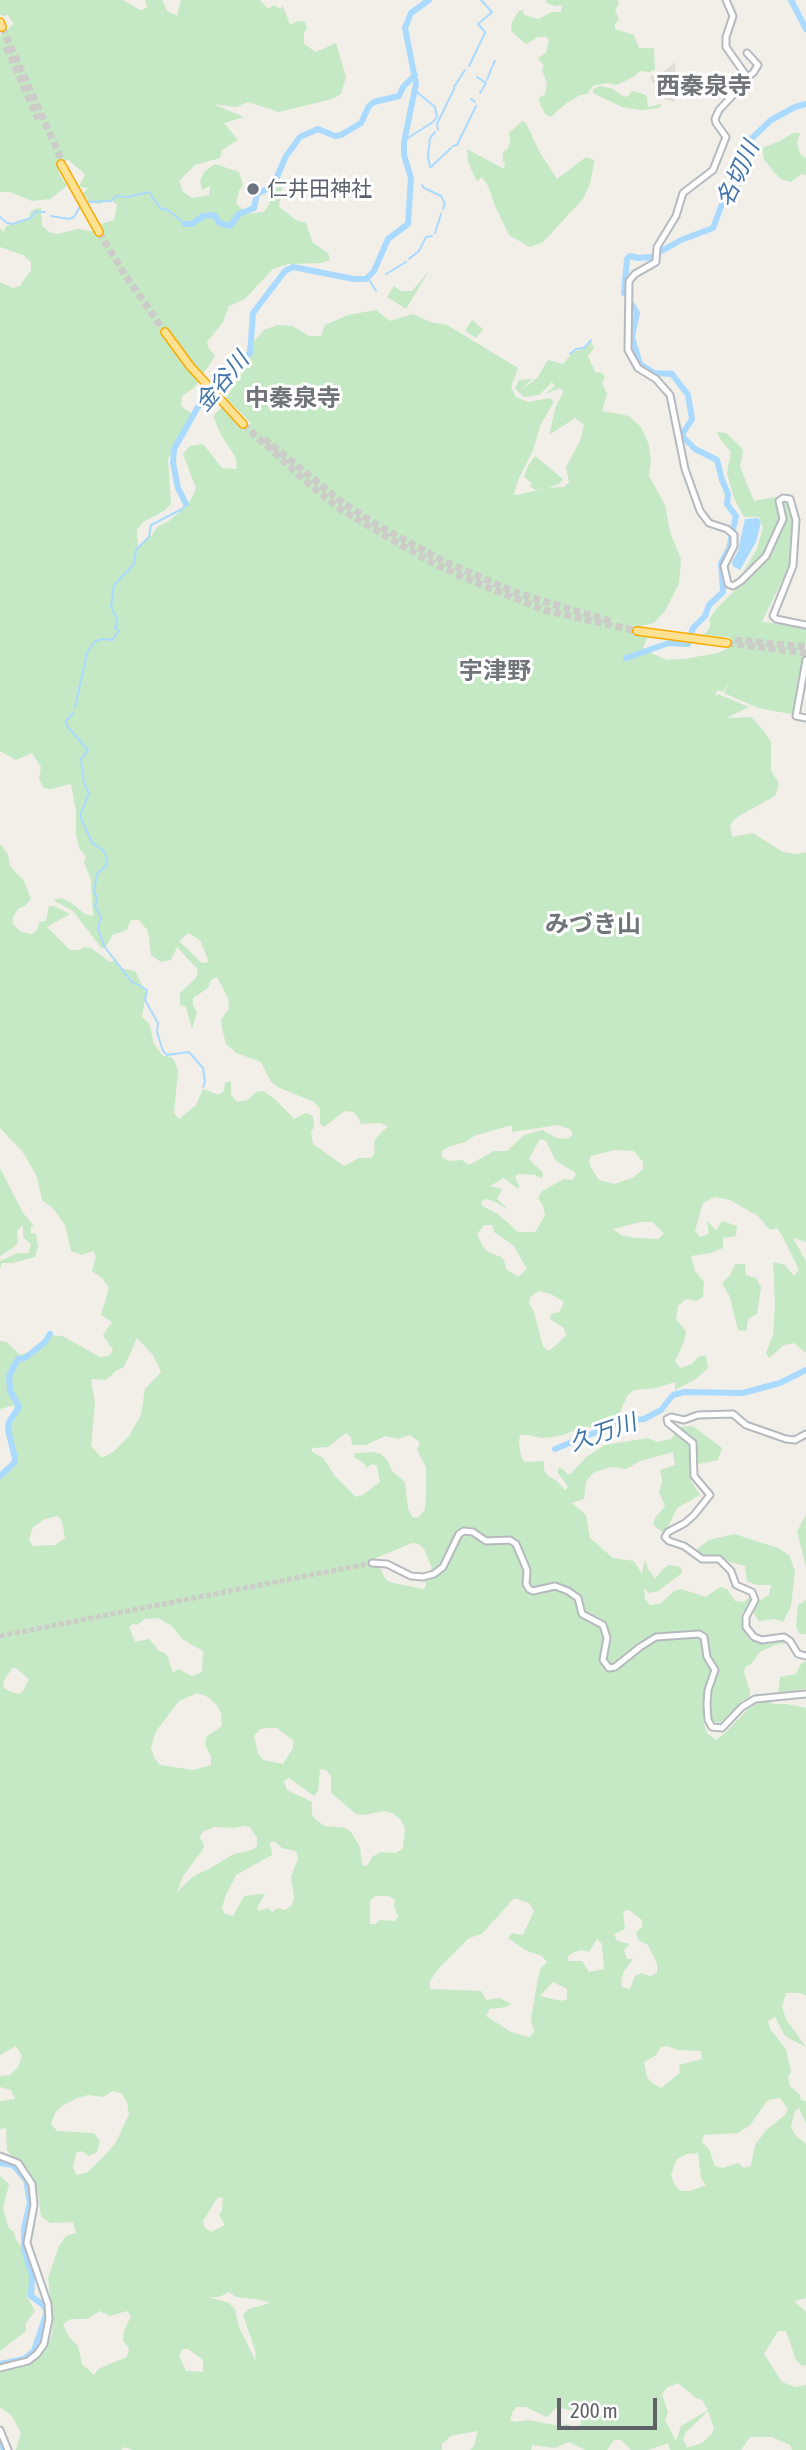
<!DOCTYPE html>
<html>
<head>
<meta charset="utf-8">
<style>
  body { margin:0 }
  #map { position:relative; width:806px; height:2450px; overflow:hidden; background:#f1efe8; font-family:"Asap Condensed",sans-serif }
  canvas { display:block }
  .scale { position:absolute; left:557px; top:2398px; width:100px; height:32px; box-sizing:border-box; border:4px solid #5f6368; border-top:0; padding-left:9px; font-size:21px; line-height:24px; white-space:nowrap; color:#5f6368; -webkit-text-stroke:5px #fff; paint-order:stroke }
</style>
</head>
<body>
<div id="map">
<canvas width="806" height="2450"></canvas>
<div class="scale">200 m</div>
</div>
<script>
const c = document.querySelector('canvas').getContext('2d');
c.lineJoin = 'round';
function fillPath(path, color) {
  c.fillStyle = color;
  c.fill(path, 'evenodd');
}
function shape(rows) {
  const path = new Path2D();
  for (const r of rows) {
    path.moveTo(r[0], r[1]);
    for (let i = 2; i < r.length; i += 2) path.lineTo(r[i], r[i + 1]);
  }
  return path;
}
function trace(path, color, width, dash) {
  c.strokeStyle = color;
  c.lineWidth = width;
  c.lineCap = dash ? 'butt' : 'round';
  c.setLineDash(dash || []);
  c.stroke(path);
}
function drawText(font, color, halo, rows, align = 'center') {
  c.font = font + ' "Asap Condensed","Noto Sans JP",sans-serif';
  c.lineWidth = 6;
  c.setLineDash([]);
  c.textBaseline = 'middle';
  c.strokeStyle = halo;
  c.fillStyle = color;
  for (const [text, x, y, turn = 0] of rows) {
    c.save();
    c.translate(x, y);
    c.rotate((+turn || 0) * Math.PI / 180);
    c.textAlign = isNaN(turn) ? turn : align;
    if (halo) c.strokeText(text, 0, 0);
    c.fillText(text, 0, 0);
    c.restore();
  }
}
const education = shape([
  [675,62,676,83,679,84,678,89,675,89,678,92,674,102,665,99,663,86,661,83,652,82,650,76,660,74]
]);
const green = shape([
  [0,0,123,0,140,10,147,8,145,0,162,0,167,11,177,16,181,0,260,0,268,9,274,5,280,9,283,6,290,25,297,21,305,22,307,29,304,32,304,44,316,52,336,43,346,77,341,94,332,99,279,112,248,102,236,107,213,104,244,117,224,123,238,140,222,150,220,158,195,165,179,181,183,192,192,198,209,195,210,186,202,190,200,181,204,172,215,164,239,172,243,185,239,191,236,203,247,214,264,212,270,203,270,190,282,186,279,207,296,220,306,223,313,243,328,253,330,260,322,263,288,264,273,269,245,299,229,306,223,322,207,342,208,347,215,356,194,388,182,396,181,406,192,414,168,459,171,504,164,511,143,522,137,530,138,546,151,536,158,526,169,521,185,507,192,498,196,488,183,454,190,446,203,444,222,468,237,469,236,458,220,433,213,416,222,407,243,430,251,423,226,398,248,363,250,346,264,330,277,325,292,326,309,336,321,336,325,325,348,315,376,310,390,321,413,314,430,322,447,325,518,368,511,387,516,397,528,402,550,398,554,402,541,424,533,450,519,478,514,494,517,495,547,488,535,490,530,486,532,483,524,477,528,466,535,456,563,479,559,484,548,488,564,487,569,482,566,467,580,441,584,425,575,418,549,435,556,406,563,393,562,390,560,388,545,394,555,386,552,382,539,395,524,397,515,389,519,380,532,379,520,391,537,378,548,360,563,364,573,352,583,349,591,341,594,348,588,356,595,372,602,373,605,377,602,383,607,394,602,411,629,416,641,427,649,445,651,462,649,476,665,505,670,532,681,559,679,583,665,611,654,623,637,627,636,632,648,636,643,648,655,655,667,660,684,659,718,653,729,648,730,637,704,635,710,627,710,618,716,609,769,557,784,522,781,506,782,501,788,501,792,512,790,564,762,622,806,627,806,642,794,712,791,714,758,708,724,693,730,681,723,692,717,690,715,697,718,694,749,707,726,718,751,717,763,730,771,742,771,770,779,784,775,796,737,817,730,825,732,837,753,833,783,852,796,854,806,852,806,1242,793,1238,806,1261,806,1353,794,1343,784,1345,769,1358,766,1353,773,1335,775,1304,773,1262,785,1265,794,1276,799,1270,782,1235,777,1228,770,1230,758,1216,730,1200,714,1197,703,1203,695,1231,700,1237,709,1234,707,1220,716,1231,722,1221,737,1226,736,1236,723,1238,723,1248,711,1253,691,1256,695,1271,704,1282,703,1297,696,1301,686,1299,678,1306,676,1319,686,1331,685,1339,675,1361,680,1368,692,1364,698,1357,706,1355,708,1368,696,1379,675,1390,675,1382,656,1388,634,1390,627,1396,617,1419,609,1423,593,1427,583,1427,563,1435,552,1437,541,1438,529,1435,520,1435,519,1442,521,1457,525,1462,544,1461,544,1470,549,1477,556,1480,565,1490,568,1487,558,1473,558,1468,563,1469,567,1474,571,1474,586,1457,605,1445,648,1438,657,1442,671,1439,680,1427,693,1426,722,1448,718,1460,689,1466,691,1481,700,1495,677,1508,665,1534,653,1525,655,1518,665,1506,659,1492,662,1481,660,1470,675,1465,673,1452,640,1461,626,1469,610,1467,593,1473,586,1482,584,1499,572,1503,586,1515,590,1538,613,1558,634,1561,642,1574,645,1560,648,1569,655,1579,664,1568,669,1565,681,1567,682,1573,658,1591,649,1593,644,1588,645,1599,650,1605,660,1604,674,1591,681,1589,706,1597,720,1587,727,1589,735,1601,744,1602,751,1596,752,1601,742,1613,741,1623,747,1635,755,1639,780,1639,786,1643,775,1645,760,1652,751,1664,745,1667,744,1672,750,1691,750,1697,742,1701,729,1716,719,1723,709,1720,704,1712,703,1721,707,1733,716,1740,725,1733,751,1706,764,1700,773,1704,786,1704,806,1708,806,1996,800,1993,786,1993,782,2007,786,2019,806,2047,785,2036,775,2017,768,2021,770,2029,786,2049,791,2072,788,2077,790,2086,800,2095,801,2100,806,2101,806,2124,799,2108,795,2111,791,2127,795,2135,806,2144,806,2298,794,2301,806,2312,806,2365,802,2366,796,2360,786,2331,778,2331,764,2354,782,2382,795,2387,806,2385,806,2450,792,2450,790,2445,772,2437,750,2437,741,2450,670,2450,668,2443,648,2450,631,2450,621,2440,614,2440,607,2450,585,2450,569,2442,555,2448,532,2445,531,2450,470,2450,474,2446,478,2431,451,2436,442,2444,442,2450,133,2450,124,2447,121,2450,16,2450,21,2433,12,2416,0,2407,0,2369,39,2353,47,2345,52,2335,53,2323,48,2278,59,2246,66,2236,76,2233,73,2222,50,2223,41,2216,38,2193,31,2175,7,2151,6,2128,0,2129,0,2101,15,2099,11,2090,0,2087,0,2076,10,2075,18,2067,22,2056,16,2046,0,2055,0,1479,16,1461,9,1441,9,1420,15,1405,0,1409,0,1341,7,1342,20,1355,31,1351,48,1335,62,1336,100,1357,109,1356,113,1350,103,1335,112,1322,101,1315,109,1288,103,1279,92,1271,96,1257,93,1251,82,1255,71,1251,65,1225,53,1208,42,1200,37,1177,31,1166,22,1151,0,1128,0,844,8,854,10,866,24,881,31,899,25,906,18,909,13,917,13,924,21,932,32,934,38,929,39,922,46,921,49,906,54,906,70,914,47,927,70,950,80,950,84,947,91,948,110,962,117,959,119,968,135,971,146,993,142,1017,149,1023,154,1044,163,1056,171,1057,175,1062,178,1071,174,1113,179,1119,196,1105,203,1089,219,1095,224,1091,225,1083,231,1081,231,1095,237,1102,248,1100,256,1092,263,1091,276,1100,294,1119,306,1113,313,1116,314,1127,311,1132,313,1144,344,1166,359,1158,371,1158,375,1153,374,1143,377,1137,388,1126,380,1123,361,1124,358,1117,353,1112,345,1111,324,1127,320,1124,320,1109,314,1102,280,1088,271,1082,261,1062,236,1053,226,1044,222,1028,221,1019,229,1009,228,998,217,977,211,980,208,988,193,998,193,1005,197,1012,192,1029,186,1007,180,1005,180,993,196,978,198,970,177,947,171,960,161,962,151,955,148,931,139,920,131,920,127,930,112,935,108,944,102,949,73,911,53,900,61,898,70,902,85,914,93,916,91,880,84,862,86,856,80,850,76,835,76,811,71,784,51,789,43,788,39,778,41,767,32,753,16,760,0,751,0,282,13,288,20,286,31,270,31,262,23,255,0,247,0,228,4,232,6,226,29,220,30,213,34,209,41,208,42,226,49,232,57,234,78,229,97,232,102,229,101,224,114,220,117,205,110,199,99,204,90,202,83,194,88,188,79,187,85,174,67,159,58,164,59,174,67,186,50,199,32,201,10,192,0,192,0,36,14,24,8,15,2,16,0,14],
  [188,933,200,940,209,962,202,963,179,941],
  [558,1125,570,1129,573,1135,566,1139,557,1138,542,1130,524,1135,507,1151,494,1151,469,1165,462,1160,448,1161,441,1156,443,1150,450,1146,466,1142,474,1136,508,1126,512,1126,512,1132],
  [540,1139,546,1141,556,1161,576,1173,573,1180,564,1179,542,1191,538,1198,543,1206,545,1216,535,1232,518,1232,498,1214,482,1206,481,1201,486,1199,495,1202,509,1210,497,1199,502,1189,490,1186,504,1178,518,1189,519,1186,515,1177,518,1174,535,1175,542,1179,543,1173,529,1159],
  [614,1150,634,1151,643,1162,643,1169,634,1177,615,1184,599,1180,591,1168,589,1161,591,1156],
  [640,1222,652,1222,664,1233,658,1239,636,1238,621,1235,613,1229],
  [484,1225,492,1225,494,1232,513,1245,527,1269,518,1277,506,1269,504,1260,501,1257,488,1252,483,1247,477,1234],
  [539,1291,551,1294,564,1302,559,1312,551,1314,550,1319,564,1328,566,1336,549,1351,543,1347,534,1312,529,1303,530,1297],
  [137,1338,153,1355,161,1372,145,1389,141,1415,129,1436,113,1452,102,1458,91,1446,95,1403,91,1379,106,1380,117,1370,124,1367],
  [346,1433,351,1437,352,1445,366,1445,385,1436,398,1439,410,1435,420,1442,417,1450,426,1467,426,1496,425,1509,419,1517,413,1518,408,1509,405,1482,392,1471,388,1461,381,1454,372,1452,355,1453,354,1457,365,1464,366,1468,372,1464,377,1466,380,1482,364,1494,356,1497,334,1475,323,1458,312,1452,312,1448,328,1447],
  [58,1516,62,1521,65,1538,56,1545,32,1546,29,1539,33,1527,45,1519],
  [412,1543,419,1544,424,1549,432,1568,425,1579,426,1586,423,1589,389,1582,384,1577,381,1569,373,1564,376,1558],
  [158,1618,172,1626,182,1639,203,1651,202,1672,192,1676,178,1669,173,1673,168,1658,165,1653,159,1651,149,1639,135,1642,129,1627,133,1624,137,1625,145,1619],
  [12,1668,16,1668,29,1679,23,1691,18,1694,11,1692,4,1688,3,1682],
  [197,1693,206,1696,216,1704,221,1713,222,1726,206,1737,205,1745,211,1756,211,1765,193,1770,160,1765,155,1759,151,1748,156,1731,179,1701],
  [269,1728,277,1728,293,1740,293,1748,283,1764,263,1760,258,1753,254,1736,260,1729],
  [320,1769,326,1770,331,1776,331,1793,356,1814,363,1815,384,1811,393,1813,401,1820,405,1829,403,1848,396,1853,381,1852,372,1857,367,1866,362,1865,360,1847,351,1832,346,1828,325,1826,316,1820,312,1815,312,1802,287,1790,284,1781,289,1778,314,1796,318,1791],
  [244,1826,250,1827,257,1838,257,1846,252,1850,234,1854,209,1869,200,1873,191,1878,177,1892,183,1876,204,1848,203,1842,199,1838,203,1832,214,1827,234,1828],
  [274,1841,282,1848,296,1851,298,1859,291,1876,294,1898,292,1905,285,1910,278,1908,272,1912,268,1908,259,1911,257,1908,265,1894,261,1894,244,1896,233,1916,225,1914,222,1908,225,1897,236,1875,272,1855,270,1843],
  [375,1896,388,1896,395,1900,394,1906,398,1916,395,1921,379,1920,376,1924,370,1924,370,1901],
  [514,1898,529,1903,534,1911,523,1935,512,1933,508,1938,525,1950,542,1956,547,1962,541,1968,538,1978,531,2019,534,2032,529,2037,511,2032,486,2016,490,2009,506,2007,511,2004,500,1998,486,2000,481,1991,430,1989,430,1981,439,1968,469,1938,482,1934],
  [629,1910,642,1920,642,1927,636,1932,638,1940,648,1945,657,1964,657,1973,650,1976,642,1973,635,1976,630,1989,622,1987,621,1980,624,1971,633,1959,627,1959,624,1950,630,1944,617,1941,614,1934,625,1929,623,1911],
  [597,1939,602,1944,604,1969,589,1972,582,1961,568,1961,568,1956,574,1952,581,1950,589,1952],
  [553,1982,567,1989,567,1999,561,2001,540,1996],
  [667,2046,678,2050,701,2051,702,2059,679,2065,680,2073,661,2088,652,2083,647,2077,644,2062,656,2055,661,2047],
  [113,2091,121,2093,127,2102,129,2114,116,2142,106,2154,88,2172,77,2175,73,2168,76,2153,81,2151,89,2156,97,2152,100,2141,94,2133,57,2131,51,2124,55,2113,62,2106,77,2098,88,2095,103,2097],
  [780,2098,788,2109,785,2115,766,2130,755,2145,751,2166,744,2168,738,2163,723,2168,715,2166,709,2149,702,2142,704,2135,738,2133,750,2125,768,2100],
  [698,2153,701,2178,706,2185,690,2191,681,2191,674,2184,671,2175,673,2169,677,2159,687,2154],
  [218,2197,223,2198,222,2210,219,2215,225,2225,211,2232,204,2227,203,2221],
  [229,2292,236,2297,261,2300,270,2303,249,2309,243,2315,255,2350,256,2362,239,2327,235,2309,229,2303,209,2297,219,2297],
  [100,2311,110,2316,127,2311,131,2316,124,2331,123,2340,129,2349,127,2357,98,2369,94,2375,82,2364,78,2346,69,2337,63,2324,71,2319,87,2319],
  [183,2349,188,2349,203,2360,203,2372,186,2371,179,2355],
  [678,2383,696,2398,702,2400,708,2410,681,2426,676,2441,665,2420,668,2412,662,2394,666,2388],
  [517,2407,526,2407,547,2417,557,2407,577,2412,582,2424,575,2428,567,2424,560,2426,528,2420,516,2422,510,2420,513,2411],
  [708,2411,714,2428,712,2434,702,2443,687,2448,683,2439,686,2432],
  [547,0,618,0,619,4,615,10,619,19,615,24,615,29,634,35,639,48,654,48,655,70,649,72,640,71,635,76,617,85,607,83,593,86,587,94,580,95,565,104,551,117,545,114,538,99,545,94,547,83,542,70,544,66,538,58,546,53,549,40,546,37,538,37,526,44,511,31,512,22,519,11,523,10,524,15,538,19,552,12,561,12,562,5,555,6,545,2],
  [600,86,613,89,624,97,628,96,632,91,641,93,647,96,648,107,662,104,659,108,641,110,622,107,593,93,593,89],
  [522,121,526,123,539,151,557,179,586,157,594,160,594,163,590,184,583,199,543,242,530,247,509,235,496,208,488,186,482,177,477,181,473,173,468,162,467,149,504,169,505,164,503,161,503,152,508,149,510,141,509,133],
  [793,133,800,133,797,142,800,154,806,158,806,175,801,174,791,182,781,179,773,171,764,159,762,148,780,141],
  [429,271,406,309,387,297,394,286,401,291,412,291],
  [472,320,483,329,476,338,465,331],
  [717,432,726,433,742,448,743,451,740,467,754,501,780,496,775,503,780,520,765,554,739,579,757,549,763,528,759,517,744,517,734,498,727,473,731,452,720,439],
  [0,1168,23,1213,35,1227,31,1226,31,1233,36,1234,38,1247,35,1257,13,1263,2,1263,0,1269,0,1261,18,1253,29,1253,31,1244,23,1237,23,1225,17,1231,18,1242,14,1247,0,1256],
  [735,1264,745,1264,746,1275,756,1278,761,1287,757,1314,748,1319,746,1331,738,1330,730,1297,722,1283,731,1274],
  [806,1515,806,1567,797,1531],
  [734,1534,778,1548,789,1555,795,1571,791,1606,783,1622,775,1619,759,1621,753,1612,759,1601,769,1595,771,1585,757,1585,747,1581,745,1566,730,1562,719,1556,707,1558,698,1556,697,1549,709,1540],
  [806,1600,806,1634,800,1634,796,1627,798,1605],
  [806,1661,806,1689,778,1693,780,1677,796,1674,801,1664],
  [0,2176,9,2184,3,2208,8,2227,14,2232,16,2240,25,2252,32,2284,27,2297,35,2311,26,2323,26,2331,0,2351]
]);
const water = shape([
  [758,518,761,522,756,542,740,570,733,566,732,562,738,551,745,519]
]);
const stream = shape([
  [481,0,492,12,478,24,485,32],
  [493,65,495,61],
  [469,66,485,33],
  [477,77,486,83,480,93],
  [487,80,492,67],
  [454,87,465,70],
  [416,92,417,92],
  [471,99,475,102],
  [438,130,437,124,454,89],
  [408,138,433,122,437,117,435,107,418,93],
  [453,146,457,145,476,106],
  [430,167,428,156,430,138,435,132],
  [431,167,451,148],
  [422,185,424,188,441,196,445,204,443,209],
  [86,202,111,201,116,196,128,197,149,192,161,209,168,210,185,224],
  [51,216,69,219,74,217,81,205],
  [0,217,7,223,12,224,31,218,35,212,45,212],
  [435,233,441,214],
  [409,259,419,251,426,237,432,236],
  [386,274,406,262],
  [368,278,376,291],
  [570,354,576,349,584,348,591,340],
  [75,707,87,653,94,642,102,639,112,640,119,631,115,628,117,618,111,607,114,585,134,564,136,550,149,537,151,525,182,509,186,504],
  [73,713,66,721,67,726,88,750,81,759,84,783,89,793,80,816,92,843,104,851,107,859,106,866,97,874,94,891,97,898,95,907,101,916,98,929,104,946,131,981,147,990,145,1000,158,1023,157,1032,163,1051,167,1055,189,1052,203,1068,205,1082,203,1087]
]);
const river = shape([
  [791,0,806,29],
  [185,224,192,224,203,216,211,215,215,216,219,223,230,226,239,214,254,208,257,194,273,186,286,156,300,137,318,129,335,136,341,135,361,123,369,106,374,102,399,96,403,87,415,75],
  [624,293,627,259,630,256,638,258,651,257,681,240,713,228,724,199,736,186,742,174,745,148,749,141,771,120,795,107,806,104],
  [186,504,178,488,173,463,174,449,203,398,220,385,231,370,250,353,253,313,285,271,293,267,354,279,366,279,374,271,388,239,408,224,411,178,404,155,404,142,416,84,405,28,411,13,429,0],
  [626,658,669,643,688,644,693,628,705,616,709,605,723,592,721,563,729,549,736,516,727,504,728,494,722,480,717,460,695,449,683,437,683,433,692,419,688,395,672,374,654,373,640,364,632,337,637,313,631,303],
  [555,1449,623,1421,644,1419,661,1410,673,1395,684,1392,743,1393,780,1383,806,1370],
  [0,1476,14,1463,15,1458,8,1430,9,1422,19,1407,10,1390,9,1376,18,1359,25,1358,45,1342,50,1334],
  [0,2163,13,2165,26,2180,30,2203,24,2228,24,2249,32,2276,31,2296,42,2304,46,2309,46,2315,34,2351,24,2359,0,2364],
  [0,2441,4,2450]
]);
const secondaryTunnel = shape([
  [0,1636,372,1563]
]);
const highwayTunnel = shape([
  [2,27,63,163],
  [6,47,38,119],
  [99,232,125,275,165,332],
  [243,424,311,486,343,511,427,560,462,577,544,610,637,631],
  [264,439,342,502,374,523,443,561,517,593,613,622],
  [735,640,806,647],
  [727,643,806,653]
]);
const secondary = shape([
  [726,0,733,16,726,37,726,47,745,74,747,80,719,110,715,119,716,123,726,137,713,170,683,193,676,216,657,247,656,262,635,274,629,281,628,350,638,368,656,379,670,395,685,469,700,511,709,523,727,529,734,535,734,546,724,566,728,584,733,586,741,581,766,556,783,519,779,501,783,498,790,499,796,520,793,566,773,616,776,619,806,625],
  [747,53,758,65,753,73,747,77],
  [806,660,796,716,806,718],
  [806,1434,795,1440,786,1439,746,1425,733,1414,698,1415,684,1420,671,1417,667,1419,668,1423,693,1443,694,1476,710,1495,694,1515,685,1523,668,1532,665,1537,669,1541,684,1546,702,1559,719,1559,731,1571,736,1585,752,1592,755,1600,746,1617,746,1627,754,1637,762,1640,784,1637,790,1641,798,1654,806,1656],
  [372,1563,387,1564,411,1576,423,1577,434,1574,443,1567,459,1534,464,1531,473,1532,486,1541,510,1540,516,1544,527,1570,526,1584,529,1589,533,1591,555,1586,568,1591,578,1598,582,1614,603,1625,607,1638,603,1660,609,1668,615,1667,640,1647,656,1637,699,1634,704,1637,707,1657,715,1670,708,1690,707,1704,708,1720,712,1727,722,1728,742,1707,755,1699,806,1694],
  [0,2156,18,2163,32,2184,34,2205,27,2243,48,2304,49,2319,44,2344,37,2354,28,2361,0,2368],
  [0,2430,8,2450]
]);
const highway = shape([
  [0,22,2,27],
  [61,164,99,232],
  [165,332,190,366,243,424],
  [637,631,727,643]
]);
const markers = [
  [253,189,7,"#6b7280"]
];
const worshipNames = [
  ["仁井田神社",267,189]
];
const waterNames = [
  ["名切川",738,174,-65],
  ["金谷川",222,382,-50],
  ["久万川",603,1433,-19]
];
const quarterNames = [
  ["西秦泉寺",704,86],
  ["中秦泉寺",293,398],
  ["宇津野",495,671],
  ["みづき山",593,924]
];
fillPath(education, '#e1ded6');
fillPath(green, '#c5e8c5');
fillPath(water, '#aadaff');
trace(stream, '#aadaff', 2);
trace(river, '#aadaff', 6);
trace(secondaryTunnel, '#ccccc8', 5, [5, 2.5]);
trace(highwayTunnel, '#ccccc8', 7, [7, 3.5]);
trace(secondary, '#b6babf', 9);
trace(highway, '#f9ab00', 10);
trace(secondary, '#fff', 5);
trace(highway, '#fde293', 7);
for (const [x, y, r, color] of markers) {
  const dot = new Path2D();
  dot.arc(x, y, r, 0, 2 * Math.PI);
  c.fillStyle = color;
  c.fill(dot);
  trace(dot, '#fff', 2.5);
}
drawText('21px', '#5b616d', '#fff', worshipNames, 'left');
drawText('italic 23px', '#4174aa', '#fff', waterNames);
drawText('bold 24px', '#70757a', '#fff', quarterNames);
</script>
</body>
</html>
